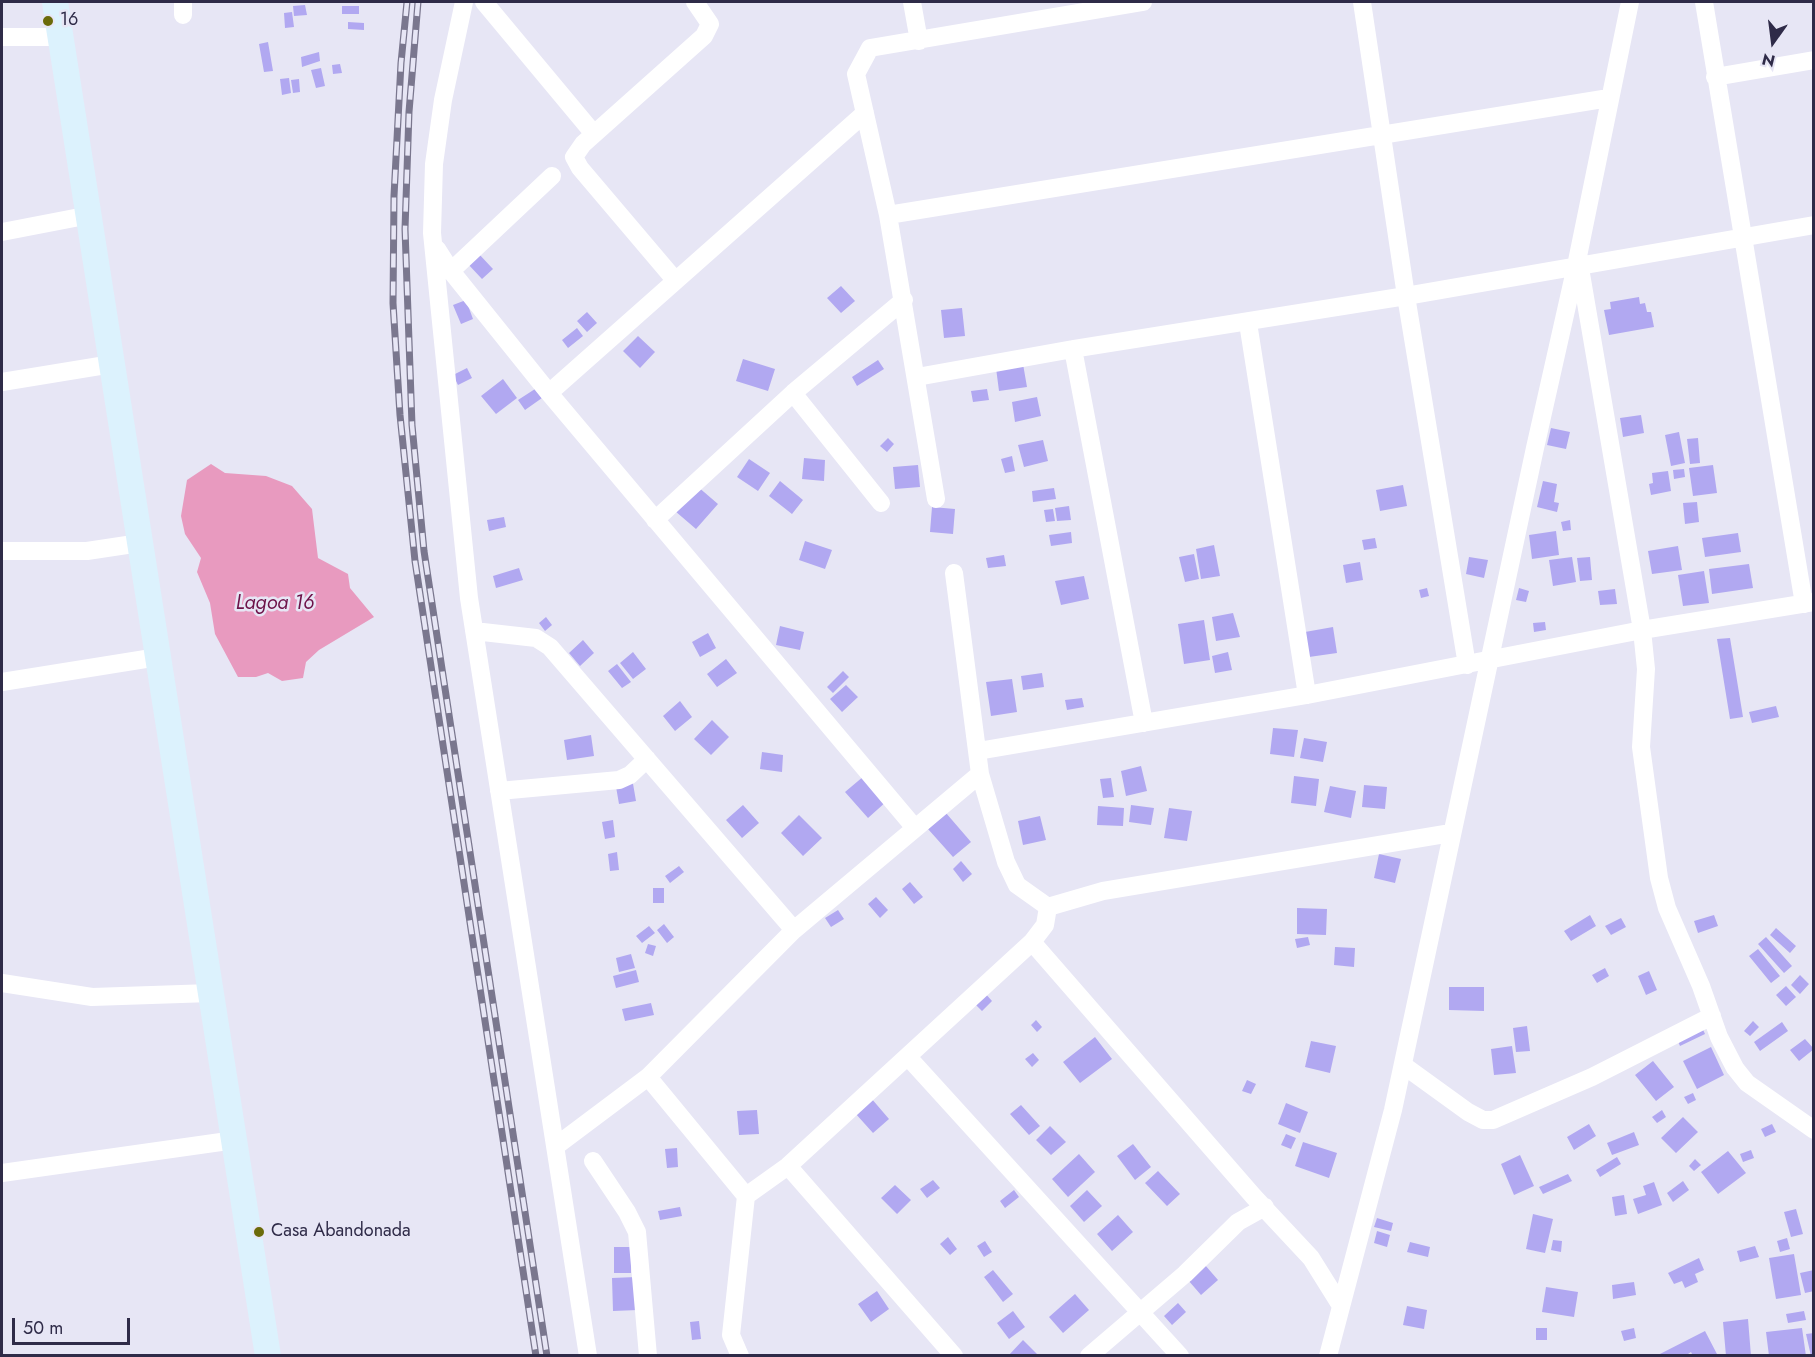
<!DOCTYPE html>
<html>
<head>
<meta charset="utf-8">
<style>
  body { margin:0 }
  #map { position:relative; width:1815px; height:1357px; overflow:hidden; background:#e7e6f5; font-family:Jost,sans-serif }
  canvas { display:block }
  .frame { position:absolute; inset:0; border:3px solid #2f2b48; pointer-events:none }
  .north { position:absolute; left:1743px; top:12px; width:60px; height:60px; -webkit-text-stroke:4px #e7e6f5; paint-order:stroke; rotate:194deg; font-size:16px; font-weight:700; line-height:24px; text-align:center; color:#2f2b48 }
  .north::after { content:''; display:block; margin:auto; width:21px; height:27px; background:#2f2b48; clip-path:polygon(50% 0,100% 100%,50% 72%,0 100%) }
  .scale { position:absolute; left:12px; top:1318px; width:118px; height:27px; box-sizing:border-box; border:3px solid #2f2b48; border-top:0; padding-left:8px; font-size:18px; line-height:21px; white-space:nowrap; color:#2f2b48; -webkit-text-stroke:4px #e7e6f5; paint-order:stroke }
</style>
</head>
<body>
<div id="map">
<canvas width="1815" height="1357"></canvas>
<div class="frame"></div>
<div class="north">N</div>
<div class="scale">50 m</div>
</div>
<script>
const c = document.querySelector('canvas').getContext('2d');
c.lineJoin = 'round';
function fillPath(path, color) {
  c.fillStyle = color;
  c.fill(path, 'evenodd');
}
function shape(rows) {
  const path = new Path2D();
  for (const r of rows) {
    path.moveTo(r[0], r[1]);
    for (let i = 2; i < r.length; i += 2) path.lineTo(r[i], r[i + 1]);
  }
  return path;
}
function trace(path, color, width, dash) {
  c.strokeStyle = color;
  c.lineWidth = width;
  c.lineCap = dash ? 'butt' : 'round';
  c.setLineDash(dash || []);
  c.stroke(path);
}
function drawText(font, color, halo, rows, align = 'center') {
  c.font = font + ' Jost,sans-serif';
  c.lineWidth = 5;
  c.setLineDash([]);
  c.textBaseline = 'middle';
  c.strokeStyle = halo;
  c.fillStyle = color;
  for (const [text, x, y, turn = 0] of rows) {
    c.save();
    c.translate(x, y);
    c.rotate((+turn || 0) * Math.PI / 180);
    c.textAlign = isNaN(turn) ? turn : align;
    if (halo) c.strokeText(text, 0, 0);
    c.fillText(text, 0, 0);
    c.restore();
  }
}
const water = shape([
  [211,464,225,473,266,476,292,486,312,509,318,558,348,574,350,588,374,617,319,650,306,662,303,678,282,681,268,673,256,677,238,677,215,634,210,603,197,572,201,558,185,534,181,516,187,480]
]);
const building = shape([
  [305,5,307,15,294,16,293,6],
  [342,6,359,6,359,14,342,14],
  [292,12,294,27,285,28,284,13],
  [348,22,364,23,364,30,348,29],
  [268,42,273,71,264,72,259,44],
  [319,52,320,61,302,67,301,57],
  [340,64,342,73,333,74,332,65],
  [321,68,325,86,316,88,311,70],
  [289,78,291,93,282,95,280,79],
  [299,79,300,92,293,93,291,80],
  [478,253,493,269,482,279,467,263],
  [841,286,855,301,841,313,827,298],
  [1639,297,1640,304,1645,303,1647,312,1651,312,1654,327,1609,335,1604,310,1611,309,1610,302],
  [466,300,473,319,461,324,453,305],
  [962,308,965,336,944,338,941,310],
  [587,312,597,323,587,332,577,321],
  [577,328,583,336,568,348,562,340],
  [638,336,655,352,640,368,623,351],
  [743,359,775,369,768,391,736,381],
  [878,360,884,369,857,386,852,377],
  [1023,364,1027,387,999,391,996,368],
  [467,368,472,378,458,385,453,375],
  [503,379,517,398,496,414,481,396],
  [535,389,542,398,525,410,518,400],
  [987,389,989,400,973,402,971,391],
  [1037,397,1041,416,1015,422,1012,402],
  [1641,415,1644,433,1623,437,1620,418],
  [1551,428,1570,432,1566,449,1547,445],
  [1679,432,1685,463,1671,466,1665,435],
  [888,438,894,444,887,452,880,446],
  [1698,438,1700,463,1690,464,1687,439],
  [1043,440,1048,461,1024,467,1018,445],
  [1012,456,1015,471,1005,473,1001,459],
  [804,458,825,460,824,481,802,479],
  [749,459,770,473,758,491,737,477],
  [918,465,920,487,895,489,893,467],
  [1713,465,1717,493,1693,496,1689,468],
  [1684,469,1685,477,1674,479,1673,470],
  [1668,471,1671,491,1651,495,1649,484,1653,483,1652,473],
  [780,481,803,500,792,514,769,496],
  [1543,481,1557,484,1554,502,1559,503,1557,512,1537,507],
  [1403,485,1407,506,1380,511,1376,490],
  [697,486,718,504,696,529,675,511],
  [1054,488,1056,499,1033,502,1032,491],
  [1697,502,1699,522,1685,524,1683,503],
  [1069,506,1071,520,1057,521,1055,508],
  [932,507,955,509,953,534,930,532],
  [1053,509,1055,521,1046,522,1044,510],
  [504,517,506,527,489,531,487,520],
  [1570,520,1571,530,1563,531,1561,522],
  [1556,531,1559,555,1532,559,1529,535],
  [1071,532,1072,543,1051,546,1049,535],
  [1738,533,1741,552,1705,557,1702,538],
  [1375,538,1377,548,1364,550,1362,540],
  [805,541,832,550,825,569,799,560],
  [1214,545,1220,576,1201,579,1196,549],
  [1678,546,1682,570,1652,574,1648,551],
  [1194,554,1199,579,1185,582,1179,557],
  [1004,555,1006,566,988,568,986,558],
  [1469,557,1488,560,1484,578,1466,574],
  [1572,557,1576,582,1553,586,1549,560],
  [1590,557,1592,580,1580,581,1577,558],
  [1360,562,1363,580,1346,583,1343,565],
  [1749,564,1753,588,1712,594,1709,569],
  [519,568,523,580,496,588,493,576],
  [1704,571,1709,603,1683,606,1678,575],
  [1084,576,1089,599,1061,605,1055,581],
  [1427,588,1429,596,1421,598,1419,590],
  [1519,588,1529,591,1526,602,1516,600],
  [1615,589,1617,604,1600,605,1598,591],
  [1233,613,1240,637,1216,641,1212,617],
  [546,617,552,625,545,631,539,623],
  [1204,620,1210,660,1184,664,1178,624],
  [1545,622,1546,630,1534,632,1533,623],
  [780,626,804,632,800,650,776,645],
  [1333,627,1337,653,1309,657,1305,632],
  [708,633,716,648,700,657,692,642],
  [1730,638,1743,717,1730,719,1717,639],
  [583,640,594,653,580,666,569,653],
  [633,652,646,669,633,679,620,663],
  [1228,652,1232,670,1215,673,1212,656],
  [726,659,737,673,717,687,707,674],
  [617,664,631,682,622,688,608,671],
  [843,671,849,677,833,693,827,687],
  [1042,673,1044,687,1023,690,1021,676],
  [1012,679,1017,712,991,716,986,682],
  [846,685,858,697,842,712,830,699],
  [1082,698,1084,707,1067,710,1065,700],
  [680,701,692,717,675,731,663,716],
  [1776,706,1779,717,1752,723,1749,712],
  [712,720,729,737,711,755,694,739],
  [1273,728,1298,730,1294,757,1270,754],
  [591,735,594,756,567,760,564,740],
  [1304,738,1327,742,1323,762,1300,758],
  [762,752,783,755,782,772,760,769],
  [1141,766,1147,791,1126,796,1121,771],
  [864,776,887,801,868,818,845,792],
  [1294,776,1319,779,1316,806,1291,803],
  [632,778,636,801,619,804,615,781],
  [1111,778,1114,797,1103,798,1100,779],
  [1364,785,1387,787,1385,809,1362,807],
  [1330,786,1356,791,1351,818,1324,812],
  [743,805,759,823,742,838,726,820],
  [1131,805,1154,808,1151,825,1129,822],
  [1098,806,1124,808,1123,826,1097,825],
  [1169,808,1192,811,1187,841,1164,838],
  [946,813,971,842,953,857,928,829],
  [799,815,822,838,803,856,781,833],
  [1040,816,1046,840,1023,845,1018,821],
  [613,820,615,837,605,839,602,822],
  [617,852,619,870,610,871,608,854],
  [1379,854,1401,859,1395,883,1374,878],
  [961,861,972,874,963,882,953,869],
  [679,866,684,872,670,883,665,876],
  [910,882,923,897,914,904,902,889],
  [653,888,664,888,664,903,653,903],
  [876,897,888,910,880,918,868,904],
  [1297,908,1327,909,1326,935,1297,934],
  [838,910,844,919,831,927,825,918],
  [1590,915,1596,926,1571,941,1564,931],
  [1714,915,1718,926,1698,933,1694,921],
  [1621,918,1626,927,1611,935,1605,926],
  [664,924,674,937,667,943,657,930],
  [649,926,655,933,642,943,636,936],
  [1776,928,1796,946,1790,953,1770,935],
  [1308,937,1310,945,1297,948,1295,939],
  [1766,937,1792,966,1784,973,1758,944],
  [648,944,656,946,653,956,645,953],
  [1335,947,1355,948,1354,967,1334,965],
  [1758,949,1780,976,1771,983,1749,956],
  [631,954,635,968,619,972,616,958],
  [1605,968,1609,976,1597,983,1592,975],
  [636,970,639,982,616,988,613,976],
  [1649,971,1657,990,1646,995,1638,976],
  [1800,975,1809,984,1800,994,1791,985],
  [1786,986,1796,997,1786,1006,1776,995],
  [1449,987,1484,987,1484,1011,1449,1010],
  [984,992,992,1001,982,1011,973,1002],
  [651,1003,654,1015,625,1021,622,1009],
  [1036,1020,1042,1027,1037,1032,1031,1025],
  [1753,1021,1759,1027,1750,1036,1744,1031],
  [1782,1022,1788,1031,1760,1051,1754,1042],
  [1701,1025,1705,1034,1680,1046,1676,1037],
  [1527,1026,1530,1051,1516,1052,1513,1028],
  [1095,1037,1112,1059,1080,1083,1063,1062],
  [1805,1039,1814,1049,1799,1061,1790,1050],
  [1311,1041,1336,1046,1330,1073,1305,1067],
  [1512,1046,1516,1073,1494,1075,1491,1049],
  [1711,1047,1724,1075,1697,1089,1683,1061],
  [1033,1053,1039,1060,1032,1067,1025,1059],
  [1653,1061,1674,1087,1656,1101,1635,1075],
  [1247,1080,1256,1084,1251,1094,1242,1091],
  [1693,1093,1696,1100,1688,1104,1684,1097],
  [871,1098,889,1119,873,1133,855,1113],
  [1286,1103,1308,1112,1300,1133,1278,1124],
  [1021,1105,1040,1126,1029,1135,1010,1114],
  [757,1110,759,1134,739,1135,737,1111],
  [1662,1110,1666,1117,1657,1123,1652,1117],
  [1683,1117,1698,1132,1676,1153,1661,1138],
  [1589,1124,1596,1136,1574,1150,1567,1137],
  [1772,1124,1776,1132,1765,1137,1761,1129],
  [1050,1126,1066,1142,1051,1155,1036,1140],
  [1634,1132,1639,1145,1612,1155,1607,1143],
  [1286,1134,1296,1138,1291,1149,1281,1145],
  [1303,1142,1337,1153,1329,1178,1295,1166],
  [1133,1144,1151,1167,1135,1180,1117,1156],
  [677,1148,678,1167,667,1168,665,1149],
  [1751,1150,1754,1158,1743,1162,1740,1154],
  [1728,1151,1746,1173,1718,1194,1701,1172],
  [1079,1154,1095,1172,1068,1197,1052,1179],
  [1520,1155,1534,1186,1514,1195,1501,1164],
  [1617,1157,1621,1164,1600,1177,1596,1170],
  [1695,1159,1701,1165,1694,1171,1689,1166],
  [1158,1171,1180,1194,1167,1206,1145,1183],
  [1568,1174,1572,1181,1543,1194,1539,1187],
  [933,1180,940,1188,927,1198,920,1189],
  [1683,1181,1689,1190,1673,1202,1667,1193],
  [1654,1182,1662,1205,1638,1214,1633,1199,1646,1195,1643,1186],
  [895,1185,911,1200,897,1214,881,1198],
  [1014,1190,1019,1197,1005,1208,1000,1201],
  [1087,1190,1102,1206,1084,1222,1070,1206],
  [1624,1195,1627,1214,1615,1216,1612,1197],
  [680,1207,682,1216,660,1220,658,1211],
  [1796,1209,1803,1234,1791,1237,1784,1212],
  [1533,1214,1553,1219,1545,1253,1526,1249],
  [1118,1215,1133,1232,1112,1251,1097,1234],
  [1377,1218,1393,1223,1391,1231,1374,1227],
  [1377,1231,1390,1235,1387,1247,1374,1243],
  [948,1237,957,1249,950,1255,940,1244],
  [1787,1238,1790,1249,1780,1252,1777,1241],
  [1553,1240,1562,1241,1561,1252,1551,1250],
  [985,1241,992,1252,984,1257,977,1246],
  [1410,1242,1430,1247,1428,1257,1407,1252],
  [1755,1246,1759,1257,1740,1262,1737,1251],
  [614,1247,631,1247,631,1273,614,1273],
  [1794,1254,1801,1295,1776,1299,1769,1258],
  [1699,1258,1704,1270,1695,1274,1698,1282,1685,1288,1682,1281,1674,1284,1668,1273],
  [1205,1265,1218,1280,1201,1295,1188,1280],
  [993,1270,1013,1294,1003,1302,984,1277],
  [1814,1270,1814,1291,1805,1293,1800,1273],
  [636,1277,638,1310,613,1311,612,1278],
  [1634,1282,1636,1295,1613,1299,1612,1285],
  [1546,1287,1578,1292,1574,1317,1542,1312],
  [877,1291,889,1309,871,1322,858,1304],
  [1075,1294,1089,1310,1063,1333,1049,1317],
  [1178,1303,1186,1312,1172,1325,1164,1316],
  [1407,1306,1427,1310,1424,1329,1403,1325],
  [1013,1311,1025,1327,1009,1339,997,1323],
  [1804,1311,1806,1320,1788,1323,1786,1314],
  [1748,1319,1751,1356,1726,1356,1723,1322],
  [699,1321,701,1339,692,1340,690,1322],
  [1536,1328,1547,1328,1547,1340,1536,1340],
  [1634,1328,1636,1338,1624,1341,1621,1331],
  [1802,1328,1806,1356,1769,1356,1766,1332],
  [1705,1331,1718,1356,1693,1356,1691,1352,1685,1356,1656,1356],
  [1814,1333,1814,1356,1811,1356,1806,1334],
  [1023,1340,1039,1356,1008,1356]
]);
const street = shape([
  [183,2,183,15],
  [464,2,443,100,434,164,432,233,469,598,588,1356],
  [484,2,594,134],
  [912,2,919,41],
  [1362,2,1406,296,1467,665],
  [1704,2,1804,604],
  [2,37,61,37],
  [1715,77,1814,60],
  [888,215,1609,98],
  [2,232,90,215],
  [437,249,451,271,549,393,915,828],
  [1580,268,1642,630,1646,669,1641,747,1659,878,1667,908,1701,986,1719,1037,1735,1068,1747,1083,1814,1130],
  [451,271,552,176],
  [675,280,580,168,574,157,583,144,704,36,710,24,695,2],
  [1248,323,1307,695],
  [1073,349,1144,723],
  [917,377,1073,349,1406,296,1814,225],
  [2,382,112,364],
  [549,393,865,113],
  [793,393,881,503],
  [936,499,888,215,856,74,870,48,1143,2],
  [655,520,793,393,904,300],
  [2,551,87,551,140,543],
  [954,573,980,774,1006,862,1017,885,1048,907],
  [474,631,536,638,550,647,794,930],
  [2,682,158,657],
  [978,751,1307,695,1642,630,1814,602],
  [499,791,619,780,630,775,647,759],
  [1048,907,1045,925,1032,942,1254,1197,1311,1258,1341,1306],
  [1048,907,1103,891,1451,833],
  [2,983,92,997,211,993],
  [908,1057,1180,1356],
  [1403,1065,1468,1112,1483,1120,1493,1120,1592,1077,1712,1016],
  [648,1077,746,1196,731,1335,740,1356],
  [556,1146,648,1077,794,930,980,774],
  [593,1161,627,1212,637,1232,648,1356],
  [788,1166,954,1356],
  [2,1173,235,1140],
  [746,1196,788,1166,1032,942],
  [1089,1356,1185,1274,1238,1222,1265,1207],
  [1328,1356,1393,1110,1535,448,1576,266,1630,2]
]);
const secondary = shape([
  [55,2,268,1356]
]);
const rail = shape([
  [407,2,401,63,394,196,393,303,400,415,415,561,536,1356],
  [418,2,409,112,405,229,412,425,424,551,547,1356]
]);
const markers = [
  [48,21,6,"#6b6b0a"],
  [259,1232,6,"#6b6b0a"]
];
const poiNames = [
  ["16",60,21],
  ["Casa Abandonada",271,1232]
];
const waterNames = [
  ["Lagoa 16",275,604]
];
fillPath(water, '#e89abf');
fillPath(building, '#b1a8f1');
trace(street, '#fff', 18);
trace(secondary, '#dcf2fd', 26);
trace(rail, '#7a778e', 7);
trace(rail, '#e7e6f5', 4.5, [14]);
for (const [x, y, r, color] of markers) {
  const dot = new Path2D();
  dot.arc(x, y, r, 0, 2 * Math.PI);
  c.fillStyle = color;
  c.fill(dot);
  trace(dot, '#e7e6f5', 2);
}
drawText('18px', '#2f2b48', '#e7e6f5', poiNames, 'left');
drawText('italic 20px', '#6d1249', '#e7e6f5', waterNames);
</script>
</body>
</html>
